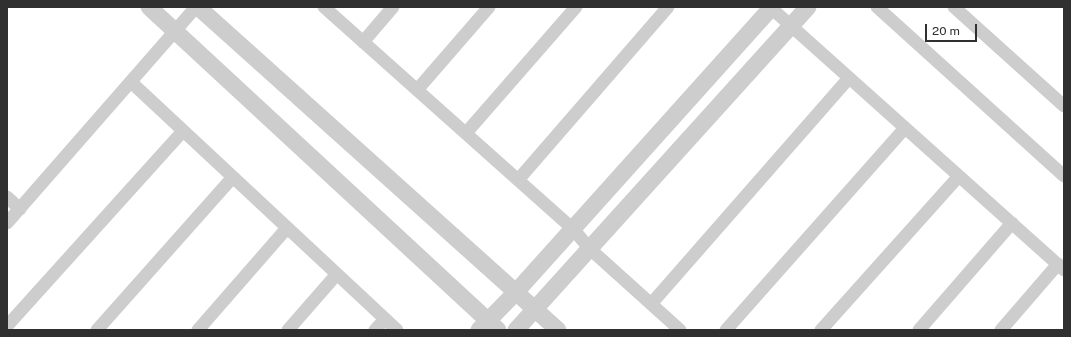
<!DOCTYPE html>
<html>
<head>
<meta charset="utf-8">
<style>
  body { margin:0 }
  #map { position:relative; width:1071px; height:337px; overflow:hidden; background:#fff; font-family:"Public Sans",sans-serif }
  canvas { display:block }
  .frame { position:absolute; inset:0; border:8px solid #303030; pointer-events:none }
  .scale { position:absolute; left:925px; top:24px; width:52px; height:18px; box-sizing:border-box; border:2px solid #303030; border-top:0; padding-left:5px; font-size:12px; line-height:14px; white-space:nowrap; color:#303030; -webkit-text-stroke:3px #fff; paint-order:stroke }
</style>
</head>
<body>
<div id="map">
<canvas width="1071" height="337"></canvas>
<div class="frame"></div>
<div class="scale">20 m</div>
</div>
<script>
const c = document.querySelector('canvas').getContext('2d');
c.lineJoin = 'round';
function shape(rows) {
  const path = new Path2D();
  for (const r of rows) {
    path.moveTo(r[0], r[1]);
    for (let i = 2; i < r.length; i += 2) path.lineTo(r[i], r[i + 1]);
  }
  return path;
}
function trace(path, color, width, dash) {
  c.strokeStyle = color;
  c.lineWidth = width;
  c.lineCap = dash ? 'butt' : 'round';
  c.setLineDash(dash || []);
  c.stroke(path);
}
const minor = shape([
  [324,7,573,229,590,249,680,330],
  [770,7,1064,270],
  [877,7,1064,176],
  [954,7,1064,106],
  [363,42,393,7],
  [131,82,397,330],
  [417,90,489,7],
  [466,133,576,7],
  [518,180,668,7],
  [7,197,20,209],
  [7,223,196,7],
  [651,304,849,78],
  [7,326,183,131],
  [97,330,233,177],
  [198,330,287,228],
  [288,330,337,274],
  [375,330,385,319],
  [726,330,905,128],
  [821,330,959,176],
  [919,330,1012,223],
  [1001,330,1058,264]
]);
const tertiary = shape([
  [149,7,498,330],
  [198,7,558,330],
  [479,330,516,292,772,7],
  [516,330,808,7]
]);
trace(minor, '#cdcdcd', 13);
trace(tertiary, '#cdcdcd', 17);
</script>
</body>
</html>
